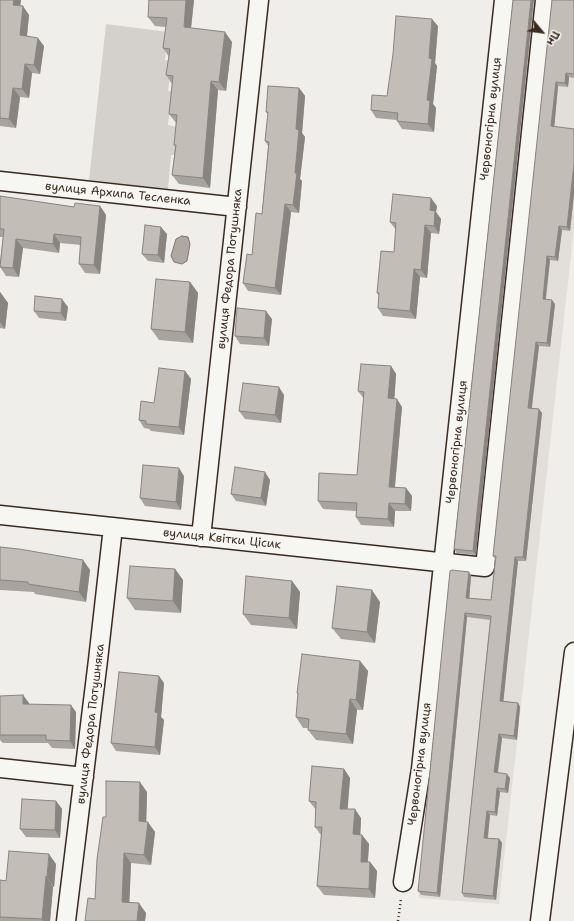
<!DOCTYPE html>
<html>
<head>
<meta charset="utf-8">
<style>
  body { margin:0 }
  #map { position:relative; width:574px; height:921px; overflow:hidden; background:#efeeea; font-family:"Shantell Sans",sans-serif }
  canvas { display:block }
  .north { position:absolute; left:522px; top:12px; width:40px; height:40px; -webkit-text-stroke:3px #f6f6f2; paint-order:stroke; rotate:119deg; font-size:11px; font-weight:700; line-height:16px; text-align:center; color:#3b2a1e }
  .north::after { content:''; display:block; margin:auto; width:14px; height:18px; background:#3b2a1e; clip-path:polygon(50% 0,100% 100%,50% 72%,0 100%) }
</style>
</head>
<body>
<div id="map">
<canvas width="574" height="921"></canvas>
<div class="north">Пн</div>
</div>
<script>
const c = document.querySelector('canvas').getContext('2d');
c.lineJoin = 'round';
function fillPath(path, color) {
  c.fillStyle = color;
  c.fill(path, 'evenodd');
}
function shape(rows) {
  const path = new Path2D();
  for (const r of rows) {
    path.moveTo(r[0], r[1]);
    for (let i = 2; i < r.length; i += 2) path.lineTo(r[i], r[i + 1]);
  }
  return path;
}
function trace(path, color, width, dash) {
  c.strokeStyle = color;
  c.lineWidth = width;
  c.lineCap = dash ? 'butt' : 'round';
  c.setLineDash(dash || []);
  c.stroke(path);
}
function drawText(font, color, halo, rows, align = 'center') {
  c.font = font + ' "Shantell Sans",sans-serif';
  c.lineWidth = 4;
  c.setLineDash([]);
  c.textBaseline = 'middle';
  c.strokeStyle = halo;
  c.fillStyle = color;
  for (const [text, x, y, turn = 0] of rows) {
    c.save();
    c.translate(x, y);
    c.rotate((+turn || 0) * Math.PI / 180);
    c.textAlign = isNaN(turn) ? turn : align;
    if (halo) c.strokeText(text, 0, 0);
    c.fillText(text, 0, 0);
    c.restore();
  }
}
const built = shape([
  [514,0,574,0,574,228,499,904,419,898]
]);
const green = shape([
  [106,24,168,32,165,60,172,61,168,91,172,91,168,125,178,127,175,155,171,155,168,189,89,180]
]);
const water = shape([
  [182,236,188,237,190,244,187,261,182,264,174,262,171,256,176,239,182,236]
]);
const path = shape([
  [398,921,401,899]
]);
const minor = shape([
  [0,181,237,207],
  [0,515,485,567,545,0],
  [201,537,259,0],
  [0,768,84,777],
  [403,882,421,769,504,0],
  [66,921,98,660,113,527],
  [540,921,574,652]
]);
const wall = shape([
  [0,0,21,0,20,6,29,15,27,36,44,46,40,74,32,73,29,98,20,97,16,128,0,126],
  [194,0,191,28,232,42,226,91,218,90,210,188,179,184,172,175,175,147,174,145,176,123,169,114,172,84,166,75,169,57,163,48,166,27,155,26,148,17],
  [513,0,476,555,457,553,454,549],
  [552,0,574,0,574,78,569,77,568,87,558,86,554,127,574,129,574,194,570,231,562,230,558,261,550,260,546,299,555,304,550,347,539,346,532,408,542,413,526,561,518,561,503,701,518,703,520,707,517,740,502,738,498,773,510,778,508,793,500,792,497,816,490,815,488,838,499,839,502,843,496,900,464,897,462,893,490,620,467,617,440,897,421,895,418,891,469,572,471,576,469,598,491,600,495,559,493,556],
  [438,26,435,63,437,66,433,104,436,108,434,132,402,129,397,121,397,120,376,118,371,110,387,96],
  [299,88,305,96,302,133,305,137,300,179,302,181,299,213,291,212,281,295,248,291,243,283,252,255,262,214,268,146,265,141,268,114,266,112],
  [0,196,74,207,100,206,106,215,100,274,85,273,79,264,81,245,60,243,59,253,23,248,19,277,6,276,0,267,0,262,3,237,0,237],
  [437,206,436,212,441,219,439,234,431,233,427,278,420,277,416,319,383,316,378,308,379,296,377,293,394,252,396,230,390,222],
  [167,234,164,263,148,261,142,254],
  [190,282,198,293,193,343,159,340,151,329],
  [0,292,8,303,5,329,0,328],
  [68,307,66,321,39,318,34,311],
  [272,319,269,346,240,344,235,336],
  [391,366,396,374,394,399,402,407,395,487,406,488,412,496,411,511,395,511,394,527,361,525,356,517,356,511,323,509,318,501,357,475,364,399,358,391],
  [185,371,191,379,184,435,151,431,149,429,144,428,139,420,154,403],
  [284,395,281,423,245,419,239,411],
  [184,476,181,510,145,506,140,498],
  [270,480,266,506,236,501,231,494],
  [0,547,83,560,90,570,86,602,35,594,34,592,0,590],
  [175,569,183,580,181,613,135,610,127,598],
  [292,581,300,592,297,629,251,625,243,614],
  [380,602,375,643,341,639,332,628],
  [360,661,368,671,363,710,357,710,353,744,316,740,308,730,308,728,303,728,296,717,298,695,297,693],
  [164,683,161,717,164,720,160,755,116,751,111,743],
  [0,696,29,704,76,712,75,749,52,748,48,743,3,743,0,740],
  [344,769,350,778,347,809,361,818,360,835,362,835,369,844,368,862,370,862,377,871,375,898,324,895,317,886,321,835,315,827,316,810,309,801],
  [147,792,146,822,155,832,151,865,131,863,129,902,146,913,145,921,85,921,95,899,106,817],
  [56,801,62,809,60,838,26,837,20,829],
  [56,864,54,887,53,887,50,921,0,921,0,880,6,881]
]);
const shadedWall = shape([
  [14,0,21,0,19,14,13,5],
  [186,0,194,0,190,37,184,27],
  [531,0,534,0,476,555,473,551],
  [23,6,29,15,26,44,20,35],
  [432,19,438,26,435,63,437,66,433,104,436,108,434,132,428,124,427,100,429,58],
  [225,32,232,42,226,91,219,82],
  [38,38,44,46,40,74,34,65],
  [25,64,32,73,29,98,22,89],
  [566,73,569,77,568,87,565,83],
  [211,81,218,90,210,188,203,178],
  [556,82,558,86,554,130,551,126],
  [13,88,20,97,16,128,9,119],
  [299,88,305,96,302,133,305,137,300,179,302,181,299,213,293,205,296,129],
  [574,164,574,194,570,231,567,227],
  [431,198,437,206,436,212,441,219,439,234,434,226,430,210],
  [285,204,291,212,281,295,275,288],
  [100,206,106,215,100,274,94,265],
  [425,225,431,233,427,278,421,270],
  [559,226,562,230,558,261,555,257],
  [161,227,167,234,164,263,158,255],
  [54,234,60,243,59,253,53,244],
  [16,239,23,248,19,277,13,268],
  [547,256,550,260,545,303,543,299],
  [414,269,420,277,416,319,410,311],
  [190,282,198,293,193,343,185,332],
  [0,292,8,303,5,329,0,322],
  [62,299,68,307,66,321,61,313],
  [552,300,555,304,550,347,547,343],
  [266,311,272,319,269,346,264,338],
  [536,342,539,346,531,412,528,408],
  [391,366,396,374,394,406,388,398],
  [185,371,191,379,184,435,179,427],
  [279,387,284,395,281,423,275,415],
  [397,399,402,407,394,495,389,487],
  [539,409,542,413,526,561,523,557],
  [179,468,184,476,181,510,176,502],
  [265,472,270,480,266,506,261,498],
  [406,488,412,496,411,511,405,504],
  [389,503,395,511,394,527,388,519],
  [515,557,518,561,503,705,500,701],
  [83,560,90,570,86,602,79,592],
  [175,569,183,580,181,613,173,601],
  [469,572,471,576,469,602,466,598],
  [292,581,300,592,297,629,289,618],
  [372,590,380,602,375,643,367,632],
  [465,613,467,617,440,897,437,893],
  [360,661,368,671,363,710,356,700],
  [159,676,164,683,161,717,164,720,160,755,155,747,155,712],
  [23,695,29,703,29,711,23,704],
  [350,699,357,710,353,744,346,734],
  [518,703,520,707,517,740,514,736],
  [71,705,76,712,75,749,70,741],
  [499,734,502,738,497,777,494,772],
  [344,769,350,778,347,818,340,809],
  [507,774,510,778,508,793,505,789],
  [140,782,147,792,146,831,139,821],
  [497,788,500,792,497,816,495,812],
  [56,801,62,809,60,838,55,830],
  [355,809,361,818,360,844,353,834],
  [487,811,490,815,487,842,484,838],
  [148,822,155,832,151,865,144,855],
  [362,835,369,844,367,871,361,862],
  [499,839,502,843,496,900,493,896],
  [124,853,131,863,129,912,122,902],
  [49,854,56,864,54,887,47,877],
  [370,862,377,871,375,898,369,889],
  [46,876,53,887,50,921,43,921,42,919],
  [139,903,146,913,145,921,137,921]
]);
const building = shape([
  [0,0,14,0,13,5,23,6,20,35,38,38,34,65,25,64,22,89,13,88,9,119,0,118,0,0],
  [149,0,186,0,184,27,225,32,219,82,211,81,203,178,172,175,176,145,174,145,177,115,169,114,173,76,166,75,170,49,163,48,167,18,148,17,149,0],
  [513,0,531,0,473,551,454,549,513,0],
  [552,0,574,0,574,74,566,73,565,83,556,82,551,126,574,129,574,164,567,227,559,226,555,257,547,256,543,299,552,300,547,343,536,342,528,408,539,409,523,557,515,557,500,701,518,703,514,736,499,734,494,772,507,774,505,789,497,788,495,812,487,811,484,838,499,839,493,896,462,893,491,616,465,613,437,893,418,891,450,571,452,570,469,572,466,598,491,600,496,556,493,556,552,0],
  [396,16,432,19,429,58,432,59,427,100,430,101,428,124,397,121,398,113,371,110,372,95,387,96,393,54,396,16],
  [268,86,299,88,296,129,299,130,295,173,297,173,293,205,285,204,275,288,243,283,247,254,252,255,256,213,262,214,269,142,265,141,268,112,266,112,268,86],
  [393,194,431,198,430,210,435,211,434,226,425,225,421,270,414,269,410,311,378,308,379,293,377,293,381,251,394,252,396,223,390,222,393,194],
  [0,196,74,207,75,203,100,206,94,265,79,264,81,237,54,234,53,244,16,239,13,268,0,267,4,229,0,229,0,196],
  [145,225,161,227,158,255,142,254,145,225],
  [156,279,190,282,185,332,151,329,156,279],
  [35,296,62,299,61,313,34,311,35,296],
  [237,308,266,311,264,338,235,336,237,308],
  [361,364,391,366,388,398,397,399,389,487,406,488,405,504,389,503,388,519,356,517,357,503,318,501,319,473,357,475,364,392,358,391,361,364],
  [159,368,185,371,179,427,146,424,146,421,139,420,141,401,154,403,159,368],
  [243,383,279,387,275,415,239,411,243,383],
  [143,465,179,468,176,502,140,498,143,465],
  [235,467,265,472,261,498,231,494,235,467],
  [0,547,19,549,83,560,79,592,28,584,28,582,0,580,0,547],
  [130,566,175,569,173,601,127,598,130,566],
  [246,576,292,581,289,618,243,614,246,576],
  [337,586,372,590,367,632,332,628,337,586],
  [302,654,360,661,356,700,350,699,346,734,308,730,309,719,296,717,298,693,297,693,302,654],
  [119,672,159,676,155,712,158,713,155,747,111,743,119,672],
  [23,695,23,704,71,705,70,741,46,740,46,735,0,735,0,696,23,695],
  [312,766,344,769,340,809,355,809,353,834,362,835,361,862,370,862,369,889,317,886,322,827,315,827,316,802,309,801,312,766],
  [106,781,140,782,139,821,148,822,144,855,124,853,122,902,139,903,137,921,85,921,88,898,95,899,97,859,103,817,106,817,106,781],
  [22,799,56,801,55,830,20,829,22,799],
  [9,851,49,854,47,877,46,876,42,919,0,917,0,880,6,881,9,851]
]);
const streetNames = [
  ["Червоногірна вулиця",491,119,-84],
  ["вулиця Архипа Тесленка",118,194,6],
  ["вулиця Федора Потушняка",230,269,-84],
  ["Червоногірна вулиця",457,442,-84],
  ["вулиця Квітки Цісик",222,539,6],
  ["вулиця Федора Потушняка",91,724,-83],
  ["Червоногірна вулиця",420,764,-83]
];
fillPath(built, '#e2dfdb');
fillPath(green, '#d4d1cc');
fillPath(water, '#afa8a1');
trace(water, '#81766d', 1);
trace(minor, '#3b2a1e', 21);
trace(path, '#3b2a1e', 2.5, [1, 3]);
trace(minor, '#f6f6f2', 18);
fillPath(wall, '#a7a39d');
fillPath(shadedWall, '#888480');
fillPath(building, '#c2bdb7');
trace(building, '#888480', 1);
drawText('12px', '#3b2a1e', '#f6f6f2', streetNames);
</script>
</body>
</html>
